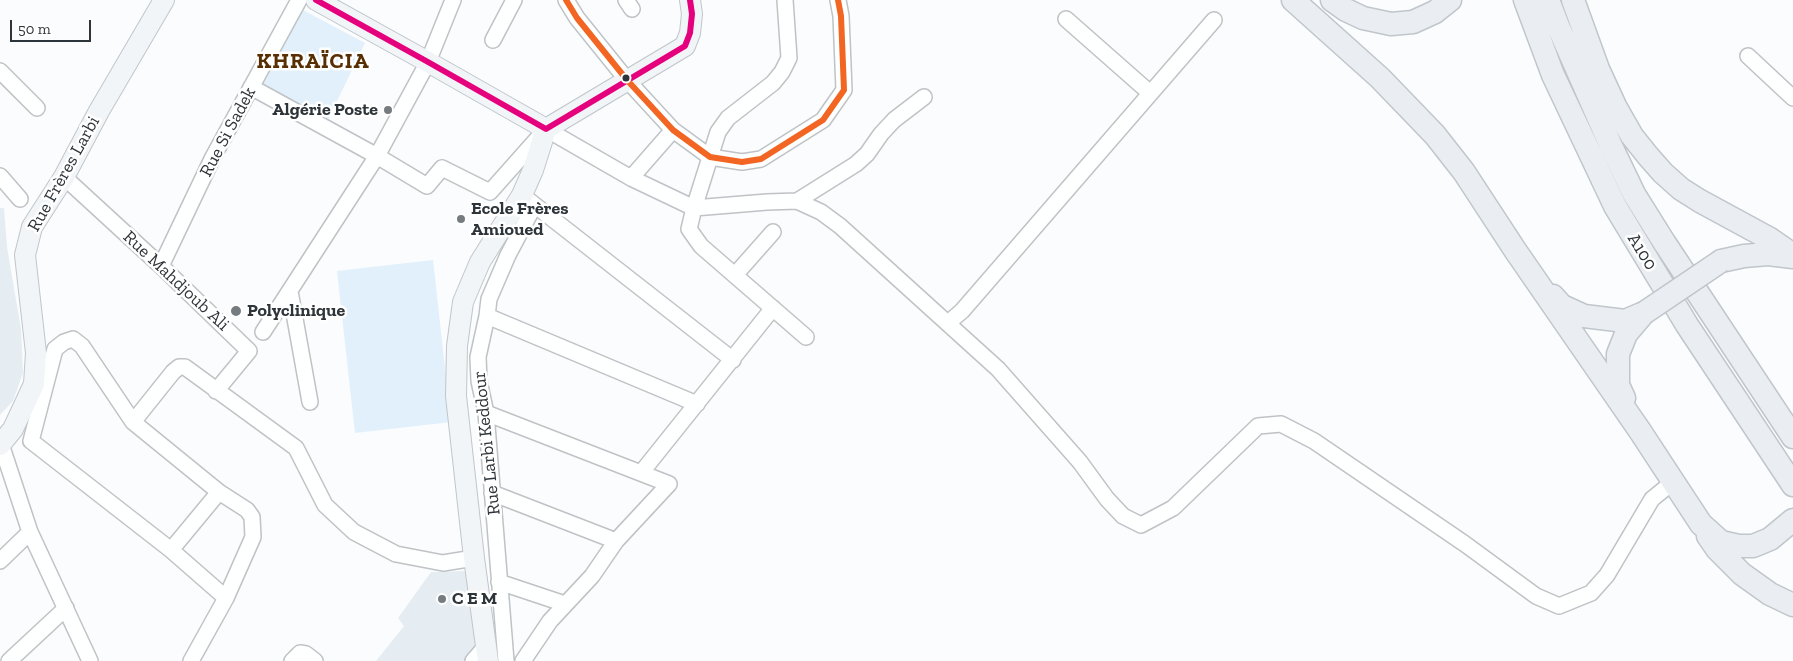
<!DOCTYPE html>
<html>
<head>
<meta charset="utf-8">
<style>
  body { margin:0 }
  #map { position:relative; width:1793px; height:661px; overflow:hidden; background:#fafcfe; font-family:"Zilla Slab",serif }
  canvas { display:block }
  .scale { position:absolute; left:10px; top:20px; width:81px; height:22px; box-sizing:border-box; border:2px solid #2e353a; border-top:0; padding-left:6px; font-size:15px; line-height:18px; white-space:nowrap; color:#2e353a; -webkit-text-stroke:4px #fff; paint-order:stroke }
</style>
</head>
<body>
<div id="map">
<canvas width="1793" height="661"></canvas>
<div class="scale">50 m</div>
</div>
<script>
const c = document.querySelector('canvas').getContext('2d');
c.lineJoin = 'round';
function fillPath(path, color) {
  c.fillStyle = color;
  c.fill(path, 'evenodd');
}
function shape(rows) {
  const path = new Path2D();
  for (const r of rows) {
    path.moveTo(r[0], r[1]);
    for (let i = 2; i < r.length; i += 2) path.lineTo(r[i], r[i + 1]);
  }
  return path;
}
function trace(path, color, width, dash) {
  c.strokeStyle = color;
  c.lineWidth = width;
  c.lineCap = dash ? 'butt' : 'round';
  c.setLineDash(dash || []);
  c.stroke(path);
}
function drawText(font, color, halo, rows, align = 'center') {
  c.font = font + ' "Zilla Slab",serif';
  c.lineWidth = 5;
  c.setLineDash([]);
  c.textBaseline = 'middle';
  c.strokeStyle = halo;
  c.fillStyle = color;
  for (const [text, x, y, turn = 0] of rows) {
    c.save();
    c.translate(x, y);
    c.rotate((+turn || 0) * Math.PI / 180);
    c.textAlign = isNaN(turn) ? turn : align;
    if (halo) c.strokeText(text, 0, 0);
    c.fillText(text, 0, 0);
    c.restore();
  }
}
const built = shape([
  [0,208,4,208,7,247,21,329,23,373,13,401,0,415],
  [466,571,478,636,476,653,471,661,376,661,404,626,398,618,431,572]
]);
const green = shape([
  [299,8,365,43,326,124,257,85],
  [433,260,451,422,355,433,337,271]
]);
const minor = shape([
  [566,0,577,18,627,80,673,130,710,157,742,162,761,159,823,120,844,90,841,16,838,0],
  [626,0,632,9],
  [785,0,789,58,782,72,773,83,728,118,718,132,694,208,689,229,701,246,806,337],
  [1066,19,1150,93],
  [493,40,514,0],
  [1748,56,1793,98],
  [0,71,37,108],
  [251,87,377,156,427,186,442,168,490,192,546,129,631,178,694,208,767,202,797,201,821,212,840,226,998,369,1080,462,1107,499,1123,516,1141,525,1173,508,1258,426,1281,424,1314,441,1465,544,1536,596,1559,606,1591,593,1607,575,1652,499,1673,482],
  [0,176,20,199],
  [64,177,161,266,249,351,216,391],
  [631,178,673,130],
  [527,199,733,360],
  [797,201,856,164,867,154,881,134,894,120,924,97],
  [161,266,213,157,299,0],
  [735,275,773,232],
  [290,291,310,402],
  [487,316,697,404],
  [948,323,962,311,1214,20],
  [263,332,377,156,428,62,453,0],
  [486,413,669,484,616,541,592,576,550,621,523,661],
  [133,422,173,372,179,367,185,367,296,448,325,505,354,532,396,554,443,563,474,558],
  [1,444,30,532,90,661],
  [641,473,773,308],
  [492,493,616,541],
  [171,550,219,492],
  [0,561,30,532],
  [499,582,565,604],
  [9,661,66,608],
  [191,661,226,598,171,550,31,441,55,349,64,342,73,339,82,346,133,422,219,492,247,510,252,517,253,537,226,598],
  [292,661,300,653,306,654,315,661],
  [473,661,486,646],
  [506,661,486,413,479,381,478,357,487,316,489,299,508,255,534,206]
]);
const major = shape([
  [316,0,428,62,546,129,685,46,690,33,692,14,690,0],
  [0,445,13,429,34,384,36,353,25,255,32,227,64,177,99,111,164,0],
  [488,661,474,558,456,396,457,346,463,302,480,262,522,195,533,170,546,129]
]);
const highway = shape([
  [1293,0,1380,78,1435,135,1464,172,1515,250,1640,431,1701,524,1721,542,1739,546,1753,546,1770,539,1793,520],
  [1332,0,1346,10,1363,18,1391,24,1413,22,1435,12,1450,0],
  [1525,0,1553,75,1615,206,1687,325,1793,485],
  [1548,0,1558,26,1611,146,1634,194,1664,242,1793,437],
  [1573,0,1598,69,1616,108,1632,136,1648,156,1663,173,1681,189,1700,201,1770,239,1793,255],
  [1721,261,1744,256,1768,254,1793,257],
  [1553,296,1562,306,1584,316,1625,321,1644,313],
  [1624,398,1618,385,1618,354,1626,334,1643,314],
  [1708,536,1717,549,1742,574,1770,594,1793,605]
]);
const highwayBridge = shape([
  [1644,313,1721,261]
]);
const bus1 = shape([
  [316,0,428,62,546,129,685,46,690,33,692,14,690,0]
]);
const bus2 = shape([
  [566,0,577,18,627,80,673,130,710,157,742,162,761,159,823,120,844,90,841,16,838,0]
]);
const markers = [
  [626,78,4.5,"#2e353a"],
  [388,110,5,"#757b7f"],
  [461,219,5,"#757b7f"],
  [236,311,6,"#757b7f"],
  [442,599,5,"#757b7f"]
];
const poiNames = [
  ["Algérie Poste",378,110,"right"],
  ["Ecole Frères",471,209],
  ["Amioued",471,230],
  ["Polyclinique",247,311],
  ["C E M",452,599]
];
const streetNames = [
  ["Rue Si Sadek",228,132,-62],
  ["Rue Frères Larbi",64,174,-61],
  ["A100",1642,252,58],
  ["Rue Mahdjoub Ali",176,281,43],
  ["Rue Larbi Keddour",487,443,-96]
];
const districtNames = [
  ["KHRAÏCIA",313,62]
];
fillPath(built, '#e6edf2');
fillPath(green, '#e1f0fb');
trace(minor, '#bfc3c6', 18);
trace(major, '#c0c6cb', 22);
trace(highway, '#c0c6cb', 25);
trace(minor, '#feffff', 15);
trace(major, '#f2f5f7', 20);
trace(highway, '#eaeef2', 22);
trace(highwayBridge, '#c0c6cb', 25, []);
trace(highwayBridge, '#eaeef2', 22);
trace(bus1, '#e5007d', 6);
trace(bus2, '#f26522', 6);
for (const [x, y, r, color] of markers) {
  const dot = new Path2D();
  dot.arc(x, y, r, 0, 2 * Math.PI);
  c.fillStyle = color;
  c.fill(dot);
  trace(dot, '#fff', 2);
}
drawText('bold 18px', '#2e353a', '#fff', poiNames, 'left');
drawText('18px', '#2e353a', '#fff', streetNames);
c.letterSpacing = '1px';
drawText('bold 22px', '#582f02', '#fff', districtNames);
c.letterSpacing = '0px';
</script>
</body>
</html>
